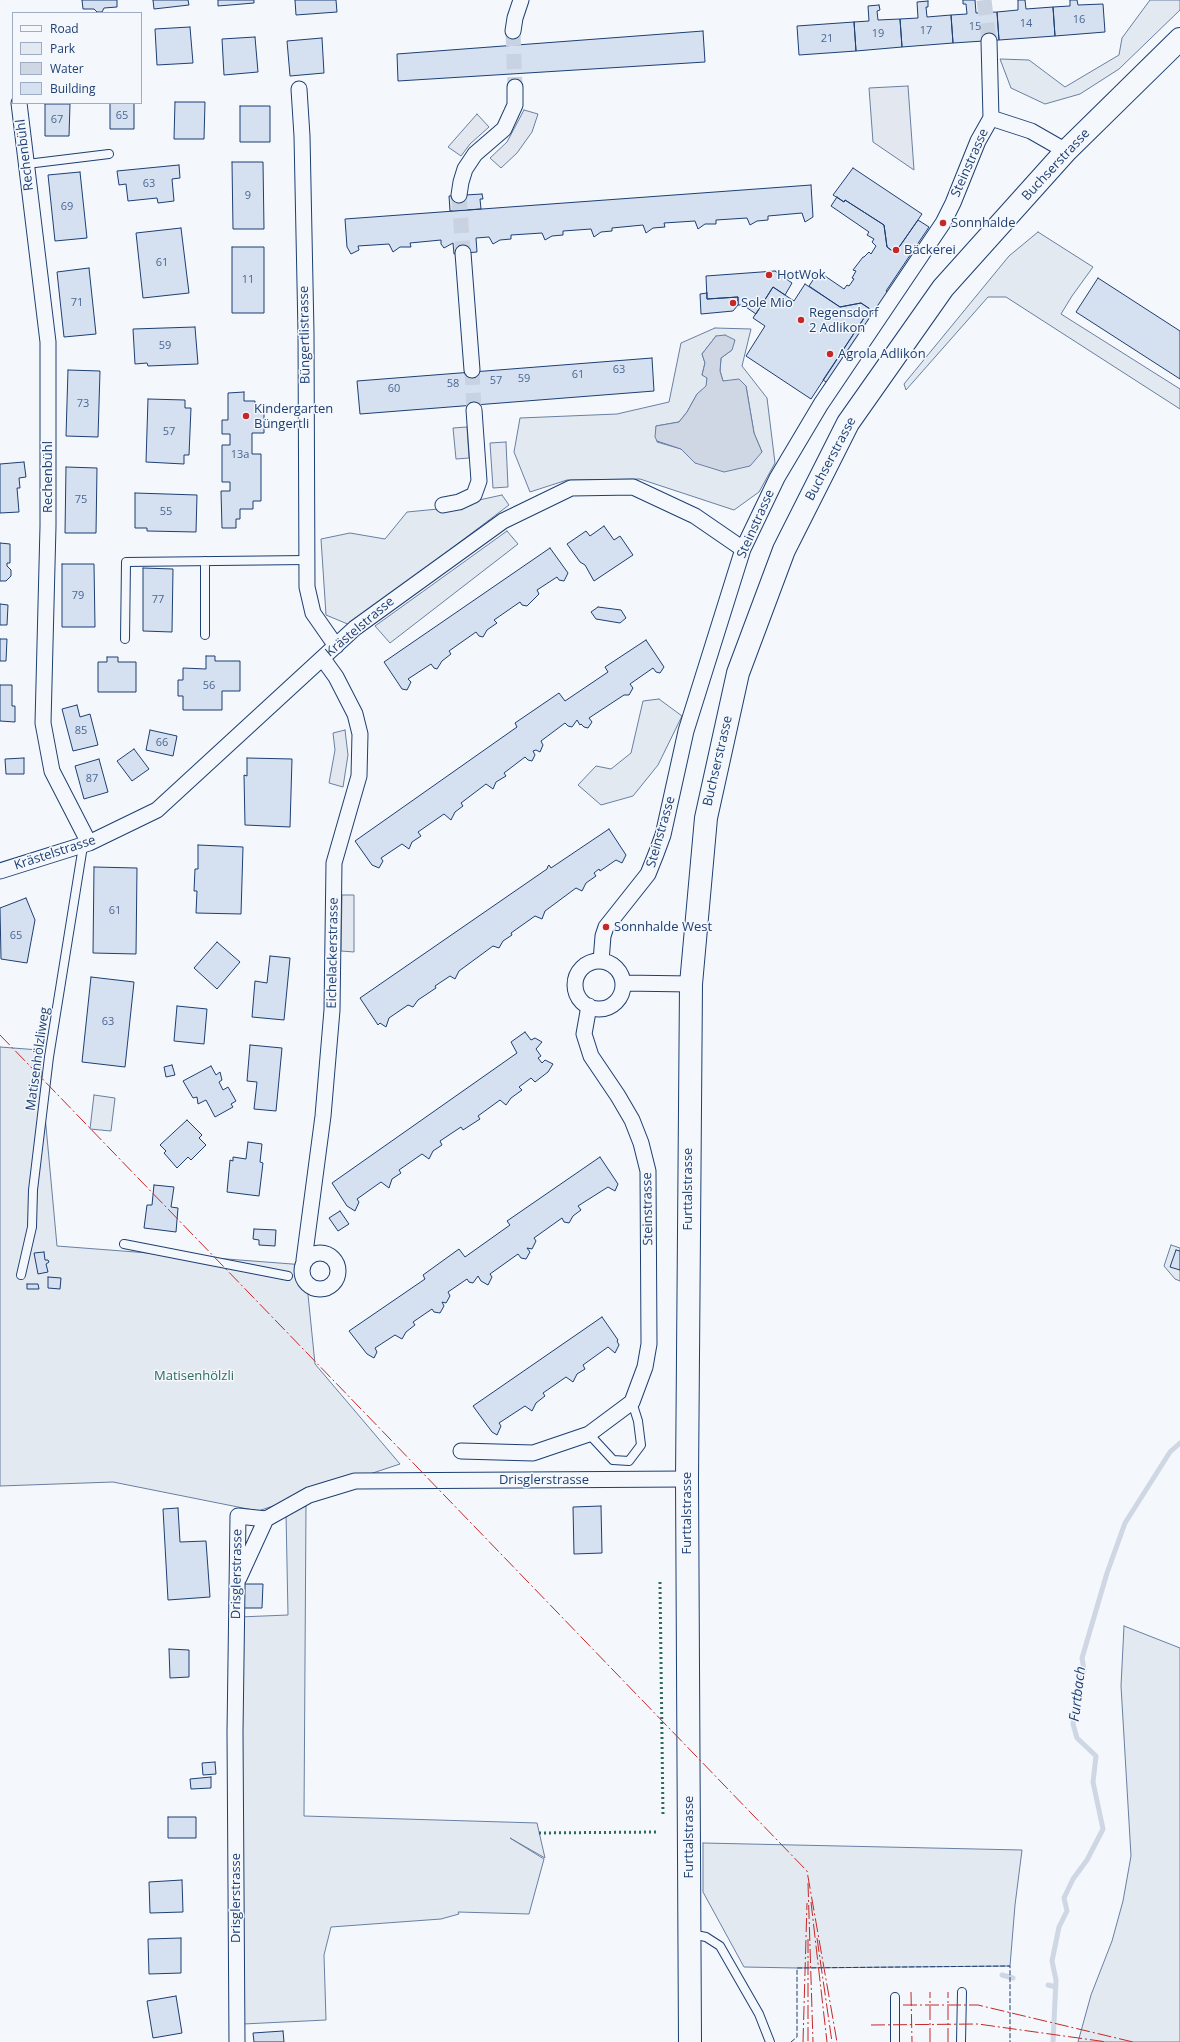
<!DOCTYPE html>
<html>
<head>
<meta charset="utf-8">
<style>
  body { margin:0 }
  #map { position:relative; width:1180px; height:2042px; overflow:hidden; background:#f4f7fb; font-family:"Open Sans",sans-serif }
  canvas { display:block }
  .legend { position:absolute; left:12px; top:12px; width:130px; height:92px; box-sizing:border-box; background:#f4f7fb; border:1px solid #9eadc5; margin:0; padding:5px 7px; list-style:none; font-size:12px; color:#1d3f73 }
  .legend li { display:flex; align-items:center; gap:8px; height:20px }
  .legend b { width:20px; border:1px solid #9eadc5 }
</style>
</head>
<body>
<div id="map">
<canvas width="1180" height="2042"></canvas>
<ul class="legend">
<li><b style="height:5px;background:#f4f7fb"></b>Road</li>
<li><b style="height:11px;background:#e3e9f0"></b>Park</li>
<li><b style="height:11px;background:#cfd7e4"></b>Water</li>
<li><b style="height:11px;background:#d5e0f0"></b>Building</li>
</ul>
</div>
<script>
const c = document.querySelector('canvas').getContext('2d');
c.lineJoin = 'round';
function fillPath(path, color) {
  c.fillStyle = color;
  c.fill(path, 'evenodd');
}
function shape(rows) {
  const path = new Path2D();
  for (const r of rows) {
    if (r.length === 3) {
      path.moveTo(r[0] + r[2], r[1]);
      path.arc(r[0], r[1], r[2], 0, 2 * Math.PI);
      continue;
    }
    path.moveTo(r[0], r[1]);
    for (let i = 2; i < r.length; i += 2) path.lineTo(r[i], r[i + 1]);
  }
  return path;
}
function trace(path, color, width, dash) {
  c.strokeStyle = color;
  c.lineWidth = width;
  c.lineCap = dash ? 'butt' : 'round';
  c.setLineDash(dash || []);
  c.stroke(path);
}
function drawText(font, color, halo, rows, align = 'center') {
  c.font = font + ' "Open Sans",sans-serif';
  c.lineWidth = 3;
  c.setLineDash([]);
  c.textBaseline = 'middle';
  c.strokeStyle = halo;
  c.fillStyle = color;
  for (const [text, x, y, turn = 0] of rows) {
    c.save();
    c.translate(x, y);
    c.rotate((+turn || 0) * Math.PI / 180);
    c.textAlign = isNaN(turn) ? turn : align;
    if (halo) c.strokeText(text, 0, 0);
    c.fillText(text, 0, 0);
    c.restore();
  }
}
const green = shape([
  [1150,0,1180,0,1180,10,1119,69,1080,94,1045,104,1011,88,1000,59,1029,60,1065,87,1119,55,1122,38,1150,0],
  [1038,232,1093,267,1072,296,1061,314,1180,389,1180,409,1006,297,988,297,906,390,904,384,1009,256,1038,232],
  [715,328,751,329,742,366,767,398,775,463,759,492,734,510,640,479,567,480,530,492,514,452,520,418,617,414,669,402,681,343,715,328],
  [716,336,732,350,721,358,720,371,723,381,746,386,754,433,762,452,695,463,681,449,657,442,656,426,679,422,687,412,697,394,707,386,707,377,702,375,705,363,702,354,716,336],
  [502,495,509,505,350,625,326,615,321,539,350,533,385,539,407,512,438,509,502,495],
  [507,531,518,544,390,643,375,626,507,531],
  [659,699,682,716,658,765,633,796,601,805,578,785,596,766,611,769,631,753,643,701,659,699],
  [0,1047,39,1050,57,1246,305,1265,315,1364,400,1464,258,1511,113,1482,0,1486,0,1047],
  [94,1095,115,1098,111,1131,90,1129,94,1095],
  [1171,1245,1180,1248,1180,1281,1175,1279,1164,1266,1171,1245],
  [306,1506,304,1816,537,1823,545,1858,510,1838,544,1859,529,1914,458,1912,459,1914,441,1919,331,1927,324,1955,326,2020,243,2024,239,1617,288,1615,286,1513,306,1506],
  [1124,1626,1180,1648,1180,2042,1078,2042,1091,1995,1112,1941,1123,1901,1131,1856,1121,1686,1124,1626],
  [703,1843,1022,1850,1015,1905,1010,1966,797,1968,744,1967,703,1892,703,1843]
]);
const parking = shape([
  [908,86,914,170,873,142,869,88,908,86],
  [524,110,538,114,532,132,517,153,501,168,490,158,507,142,524,110],
  [477,114,489,127,470,144,461,156,448,147,477,114],
  [467,427,469,458,456,459,453,428,467,427],
  [506,442,508,487,493,488,490,443,506,442],
  [345,730,348,755,343,787,329,783,335,750,333,733,345,730],
  [342,895,354,895,354,952,341,951,342,895]
]);
const water = shape([
  [725,335,735,340,732,350,721,358,720,371,723,381,739,379,746,386,754,433,762,452,750,466,724,472,695,463,681,449,657,441,655,437,656,426,679,422,687,412,697,394,706,386,707,378,702,375,705,363,702,354,716,336,725,335]
]);
const stream = shape([
  [1002,1975,1013,1978],
  [1048,1985,1056,1987],
  [1053,2042,1056,1980,1052,1961,1059,1927,1067,1911,1064,1898,1073,1879,1087,1860,1103,1829,1093,1782,1096,1756,1077,1738,1073,1724,1075,1702,1084,1670,1082,1658,1107,1573,1125,1523,1170,1452,1180,1443]
]);
const building = shape([
  [82,0,117,0,117,7,104,8,102,12,97,12,94,9,83,9,82,0],
  [153,0,188,0,189,5,154,9,153,0],
  [218,0,254,0,254,3,218,6,218,0],
  [295,0,336,0,337,12,296,15,295,0],
  [963,0,975,0,976,13,997,12,999,40,953,43,951,15,967,14,966,4,963,4,963,0],
  [1018,0,1025,0,1026,9,1053,7,1055,36,999,40,997,12,1018,10,1018,0],
  [1070,0,1077,0,1078,5,1103,4,1105,32,1055,36,1053,7,1070,6,1070,0],
  [928,1,928,7,926,7,927,17,951,15,953,43,902,47,900,19,918,18,917,2,928,1],
  [879,5,880,10,877,11,878,20,900,19,902,47,856,51,854,22,869,21,868,6,879,5],
  [854,22,856,51,799,55,797,26,854,22],
  [190,27,193,63,157,65,155,29,190,27],
  [703,31,705,62,398,81,397,54,703,31],
  [255,37,258,72,224,75,222,39,255,37],
  [322,38,324,73,290,76,287,41,322,38],
  [175,102,205,102,204,139,174,139,175,102],
  [110,103,134,103,134,129,110,129,110,103],
  [45,104,70,104,69,136,45,136,45,104],
  [240,106,270,106,270,142,240,142,240,106],
  [232,162,263,162,264,229,233,229,232,162],
  [179,165,180,178,172,179,174,201,158,203,157,198,128,201,126,184,119,185,117,171,179,165],
  [853,168,922,214,895,253,887,247,884,225,845,200,844,202,833,195,853,168],
  [80,172,87,238,55,241,48,175,80,172],
  [811,185,813,217,805,222,802,213,768,216,768,220,757,221,750,225,747,218,716,220,716,224,705,224,698,229,695,221,664,223,665,227,653,228,646,233,643,225,612,228,612,231,601,232,594,237,591,229,563,231,563,235,552,236,545,240,542,233,511,235,511,239,500,240,493,244,489,237,476,238,477,252,454,254,453,243,444,248,441,244,441,240,410,243,411,247,400,247,393,252,389,244,358,246,359,250,351,254,347,247,345,219,811,185],
  [482,194,483,199,480,199,481,209,450,211,449,196,482,194],
  [837,197,844,202,845,200,884,225,887,247,895,253,918,220,929,227,886,291,890,294,834,387,823,380,870,309,861,303,840,307,809,286,817,274,823,279,825,276,844,289,847,285,849,286,854,279,852,278,856,271,853,270,863,257,864,257,869,252,871,254,876,246,872,242,874,239,867,235,869,232,831,206,837,197],
  [181,228,189,293,143,298,136,233,181,228],
  [232,247,264,247,264,313,232,313,232,247],
  [89,268,96,334,64,337,57,272,89,268],
  [775,271,792,283,785,295,773,287,756,314,743,305,738,305,738,297,707,299,706,276,775,271],
  [1098,278,1180,331,1180,379,1076,312,1098,278],
  [805,284,840,307,861,303,870,309,811,399,746,356,765,326,753,318,773,287,794,301,805,284],
  [707,293,707,299,738,297,738,305,733,311,701,314,700,294,707,293],
  [195,327,198,364,148,366,147,363,135,364,133,329,195,327],
  [652,358,654,391,360,414,357,381,652,358],
  [68,370,100,371,98,437,66,436,68,370],
  [244,392,244,401,255,401,255,411,264,411,264,433,252,433,252,454,261,454,261,501,253,501,253,509,240,509,240,519,236,519,236,528,222,528,221,491,230,491,230,482,222,482,222,445,230,445,230,434,222,434,222,420,228,420,228,393,244,392],
  [148,399,185,400,185,408,191,408,189,455,184,455,184,464,146,462,148,399],
  [24,462,26,477,19,478,20,488,17,488,19,512,0,513,0,464,24,462],
  [66,467,97,468,96,533,65,533,66,467],
  [135,493,197,495,196,532,147,531,147,528,135,528,135,493],
  [604,526,614,540,620,536,633,555,594,581,585,565,580,562,567,544,586,531,590,536,604,526],
  [0,543,10,544,10,563,7,563,7,566,11,570,11,576,6,581,0,581,0,543],
  [550,548,568,573,564,581,559,580,557,577,537,590,539,594,527,606,522,605,520,602,494,620,497,623,487,630,483,637,479,636,476,632,449,651,451,654,442,661,437,669,434,668,431,664,408,679,411,682,407,690,402,689,384,662,550,548],
  [62,564,94,564,95,627,62,627,62,564],
  [143,568,173,569,172,632,143,631,143,568],
  [0,604,8,605,7,625,0,625,0,604],
  [598,607,621,610,626,618,620,623,596,619,591,612,598,607],
  [0,639,7,639,6,661,0,661,0,639],
  [646,640,664,667,660,673,656,672,653,668,630,684,633,688,629,695,624,695,589,718,592,722,588,728,584,727,581,724,580,725,577,720,572,727,568,726,565,723,541,741,543,745,540,752,536,750,533,751,535,755,532,761,528,760,525,757,504,773,506,776,496,782,493,789,486,784,461,803,463,806,455,812,451,820,444,814,418,832,421,836,412,842,409,849,402,844,381,858,383,861,379,868,372,865,355,841,517,727,515,723,559,693,565,701,608,672,605,667,646,640],
  [206,656,215,656,215,661,240,661,240,691,222,691,222,710,183,710,183,696,178,696,178,680,183,680,183,668,206,669,206,656],
  [107,657,118,657,118,662,136,662,136,692,98,692,98,662,107,662,107,657],
  [0,685,12,685,12,706,15,706,15,722,0,721,0,685],
  [77,705,80,717,90,714,98,745,73,751,62,709,77,705],
  [150,730,177,736,173,756,146,750,150,730],
  [134,749,149,769,132,781,117,761,134,749],
  [24,758,24,774,6,774,5,759,24,758],
  [247,758,292,759,290,827,245,825,244,775,247,776,247,758],
  [99,759,108,792,84,799,75,766,99,759],
  [609,829,626,855,622,863,616,860,600,871,599,869,594,873,596,876,586,883,582,891,576,888,545,911,542,919,535,916,511,933,512,935,503,941,499,948,493,946,459,971,455,979,450,976,435,986,436,988,418,1000,413,1007,408,1005,389,1018,386,1027,380,1023,378,1025,360,998,547,869,548,866,549,865,551,868,609,829],
  [198,845,243,847,241,914,196,913,197,891,194,891,195,869,198,869,198,845],
  [94,867,137,868,136,954,93,953,94,867],
  [26,898,35,920,27,963,1,959,0,908,26,898],
  [217,942,240,962,217,989,194,968,217,942],
  [270,956,290,958,284,1020,252,1017,255,981,267,983,270,956],
  [91,977,134,982,125,1067,82,1062,91,977],
  [177,1006,207,1009,204,1044,174,1041,177,1006],
  [525,1032,531,1040,535,1038,542,1042,536,1049,541,1056,538,1058,542,1063,545,1060,553,1064,548,1072,535,1082,531,1078,519,1087,522,1090,511,1098,506,1105,500,1100,478,1116,480,1119,463,1130,461,1127,440,1141,442,1145,433,1151,429,1159,422,1154,399,1170,401,1173,392,1179,389,1188,381,1182,357,1199,359,1202,355,1211,347,1206,332,1183,517,1053,511,1042,525,1032],
  [250,1045,282,1048,276,1111,254,1109,257,1082,247,1081,250,1045],
  [172,1065,175,1075,166,1077,164,1067,172,1065],
  [211,1066,216,1075,220,1072,222,1080,219,1082,223,1090,228,1087,236,1101,231,1104,233,1107,215,1117,206,1100,198,1104,197,1097,193,1098,183,1081,211,1066],
  [187,1120,202,1135,199,1138,206,1145,191,1160,188,1157,177,1168,164,1153,166,1151,160,1145,187,1120],
  [248,1142,262,1144,260,1162,263,1163,259,1196,227,1192,230,1160,233,1161,233,1157,246,1159,248,1142],
  [600,1157,618,1184,615,1191,608,1187,578,1206,581,1210,573,1216,569,1223,564,1222,562,1218,534,1238,536,1241,532,1249,527,1248,530,1252,526,1259,521,1258,518,1254,490,1274,492,1277,488,1285,481,1281,478,1276,473,1283,469,1282,467,1279,448,1292,450,1296,446,1303,442,1302,444,1306,440,1313,434,1312,432,1309,413,1322,415,1325,406,1332,402,1339,395,1335,375,1348,377,1352,374,1358,367,1354,349,1331,425,1279,423,1275,459,1249,465,1257,510,1225,507,1221,600,1157],
  [154,1185,174,1187,171,1207,178,1208,176,1232,144,1228,147,1205,152,1205,154,1185],
  [340,1211,349,1224,338,1231,329,1218,340,1211],
  [254,1229,276,1230,275,1246,259,1245,259,1240,253,1239,254,1229],
  [1176,1250,1180,1251,1180,1270,1170,1267,1176,1250],
  [44,1252,45,1260,48,1260,49,1262,46,1264,48,1272,38,1274,34,1253,44,1252],
  [48,1277,61,1278,60,1289,48,1288,48,1277],
  [27,1284,38,1284,39,1289,27,1289,27,1284],
  [602,1317,618,1340,617,1341,619,1345,615,1353,608,1347,583,1365,585,1369,577,1374,573,1382,566,1377,543,1393,545,1396,536,1403,532,1411,525,1406,499,1423,501,1426,497,1435,492,1432,473,1406,602,1317],
  [601,1506,602,1553,574,1554,573,1507,601,1506],
  [178,1508,180,1542,206,1541,210,1597,168,1600,163,1509,178,1508],
  [243,1584,263,1584,262,1608,242,1608,243,1584],
  [169,1649,189,1650,189,1677,170,1678,169,1649],
  [215,1762,216,1774,203,1775,202,1763,215,1762],
  [211,1777,211,1788,191,1789,190,1779,211,1777],
  [168,1817,196,1817,196,1838,168,1838,168,1817],
  [182,1880,183,1912,150,1913,149,1882,182,1880],
  [181,1938,181,1973,149,1974,148,1939,181,1938],
  [176,1996,182,2033,153,2038,147,2001,176,1996],
  [283,2031,284,2042,254,2042,253,2033,283,2031]
]);
const minorTunnel = shape([
  [984,0,989,41],
  [513,31,515,87],
  [459,195,463,253],
  [472,370,474,410]
]);
const service = shape([
  [27,164,109,154],
  [205,635,205,561],
  [125,639,126,562,307,560],
  [124,1244,288,1276],
  [21,1275,32,1227,33,1190,49,1057,83,846],
  [589,1434,613,1460,629,1461,641,1445,638,1421,632,1402],
  [691,1934,706,1937,720,1946,759,2014,770,2042],
  [895,2042,895,1997],
  [961,2042,962,1992]
]);
const minor = shape([
  [513,31,515,18,521,0],
  [989,41,991,118],
  [299,89,302,136,306,333,307,587,313,613,336,646],
  [19,103,48,342,48,526,43,723,52,771,89,843],
  [991,118,1031,131,1066,151],
  [459,195,461,182,465,169,475,154,504,129,515,105,515,87],
  [463,253,472,370],
  [443,505,459,502,474,495,479,481,474,410],
  [0,871,89,843,157,810,355,628,503,521,571,488,633,487,695,516,743,549],
  [601,961,603,936,606,927,648,874,656,854,663,835,686,731,743,549,777,478,821,404,943,223,953,203,978,141,991,118],
  [599,985,24],
  [623,983,691,984],
  [320,1271,18],
  [304,1260,323,1116,332,1010,334,863,359,776,360,734,355,714,336,677,323,659],
  [461,1451,533,1453,589,1434,632,1402,645,1367,649,1344,648,1171,641,1143,632,1120,618,1096,591,1056,584,1034,589,1006],
  [239,1578,266,1519],
  [237,2042,235,1732,238,1516,266,1519,309,1495,355,1481,687,1479]
]);
const secondary = shape([
  [690,2042,687,1479,691,984,706,818,738,673,784,550,848,423,943,288,1066,151,1180,39]
]);
const hedge = shape([
  [660,1582,663,1817],
  [539,1833,656,1832]
]);
const fence = shape([
  [791,2042,797,2037,797,1968,1010,1966,1010,2042]
]);
const power = shape([
  [0,1035,807,1871,837,2042],
  [808,1883,813,2042],
  [811,1902,827,2042],
  [817,1938,832,2042],
  [808,1939,808,2042],
  [911,1992,912,2042],
  [903,2005,978,2005,1133,2042],
  [871,2025,978,2024,1107,2042],
  [803,2042,807,1903],
  [930,2042,930,1992],
  [948,2042,948,1992]
]);
const markers = [
  [943,223,4,"#c62828"],
  [896,250,4,"#c62828"],
  [769,275,4,"#c62828"],
  [733,303,4,"#c62828"],
  [801,320,4,"#c62828"],
  [830,354,4,"#c62828"],
  [246,416,4,"#c62828"],
  [606,927,4,"#c62828"]
];
const numberNames = [
  ["16",1079,20],
  ["14",1026,24],
  ["15",975,27],
  ["17",926,31],
  ["19",878,34],
  ["21",827,39],
  ["65",122,116],
  ["67",57,120],
  ["63",149,184],
  ["9",248,196],
  ["69",67,207],
  ["61",162,263],
  ["11",248,280],
  ["71",77,303],
  ["59",165,346],
  ["63",619,370],
  ["61",578,375],
  ["59",524,379],
  ["57",496,381],
  ["58",453,384],
  ["60",394,389],
  ["73",83,404],
  ["57",169,432],
  ["13a",240,455],
  ["75",81,500],
  ["55",166,512],
  ["79",78,596],
  ["77",158,600],
  ["56",209,686],
  ["85",81,731],
  ["66",162,743],
  ["87",92,779],
  ["61",115,911],
  ["65",16,936],
  ["63",108,1022]
];
const streetNames = [
  ["Rechenbühl",25,155,-97],
  ["Steinstrasse",970,163,-66],
  ["Buchserstrasse",1056,165,-47],
  ["Büngertlistrasse",305,335,-91],
  ["Buchserstrasse",831,459,-62],
  ["Rechenbühl",48,477,-90],
  ["Steinstrasse",756,524,-66],
  ["Krästelstrasse",360,627,-40],
  ["Buchserstrasse",718,761,-77],
  ["Steinstrasse",661,832,-74],
  ["Krästelstrasse",55,853,-18],
  ["Eichelackerstrasse",333,953,-89],
  ["Matisenhölzliweg",38,1059,-82],
  ["Furttalstrasse",688,1189,-90],
  ["Steinstrasse",648,1209,-91],
  ["Drisglerstrasse",544,1480],
  ["Furttalstrasse",687,1513,-90],
  ["Drisglerstrasse",237,1574,-89],
  ["Furttalstrasse",689,1837,-90],
  ["Drisglerstrasse",236,1898,-90]
];
const poiNames = [
  ["Sonnhalde",951,223],
  ["Bäckerei",904,250],
  ["HotWok",777,275],
  ["Sole Mio",741,303],
  ["Regensdorf",809,313],
  ["2 Adlikon",809,328],
  ["Agrola Adlikon",838,354],
  ["Kindergarten",254,409],
  ["Büngertli",254,424],
  ["Sonnhalde West",614,927]
];
const parkNames = [
  ["Matisenhölzli",194,1376]
];
const waterNames = [
  ["Furtbach",1078,1694,-83]
];
fillPath(green, '#e3e9f0');
trace(green, '#687fa3', 1);
fillPath(parking, '#e3e8f0');
trace(parking, '#687fa3', 1);
fillPath(water, '#cfd7e4');
trace(water, '#687fa3', 1);
trace(stream, '#cfd7e4', 5);
fillPath(building, '#d5e0f0');
trace(building, '#1d3f73', 1);
trace(minorTunnel, '#c9d2e0', 15, [15, 8]);
trace(service, '#1d3f73', 10);
trace(minor, '#1d3f73', 17);
trace(secondary, '#1d3f73', 24);
trace(service, '#f4f7fb', 8);
trace(minor, '#f4f7fb', 15);
trace(secondary, '#f4f7fb', 22);
trace(hedge, '#2c6c60', 3, [2, 3]);
trace(fence, '#1d3f73', 1, [5, 2]);
trace(power, '#c62828', 1, [14, 3, 2, 3]);
for (const [x, y, r, color] of markers) {
  const dot = new Path2D();
  dot.arc(x, y, r, 0, 2 * Math.PI);
  c.fillStyle = color;
  c.fill(dot);
  trace(dot, '#f4f7fb', 1.5);
}
drawText('11px', '#4b6792', null, numberNames);
drawText('13px', '#1d3f73', '#f4f7fb', streetNames);
drawText('13px', '#1d3f73', '#f4f7fb', poiNames, 'left');
drawText('13px', '#2c6c60', '#f4f7fb', parkNames);
drawText('italic 14px', '#1d3f73', '#f4f7fb', waterNames);
</script>
</body>
</html>
